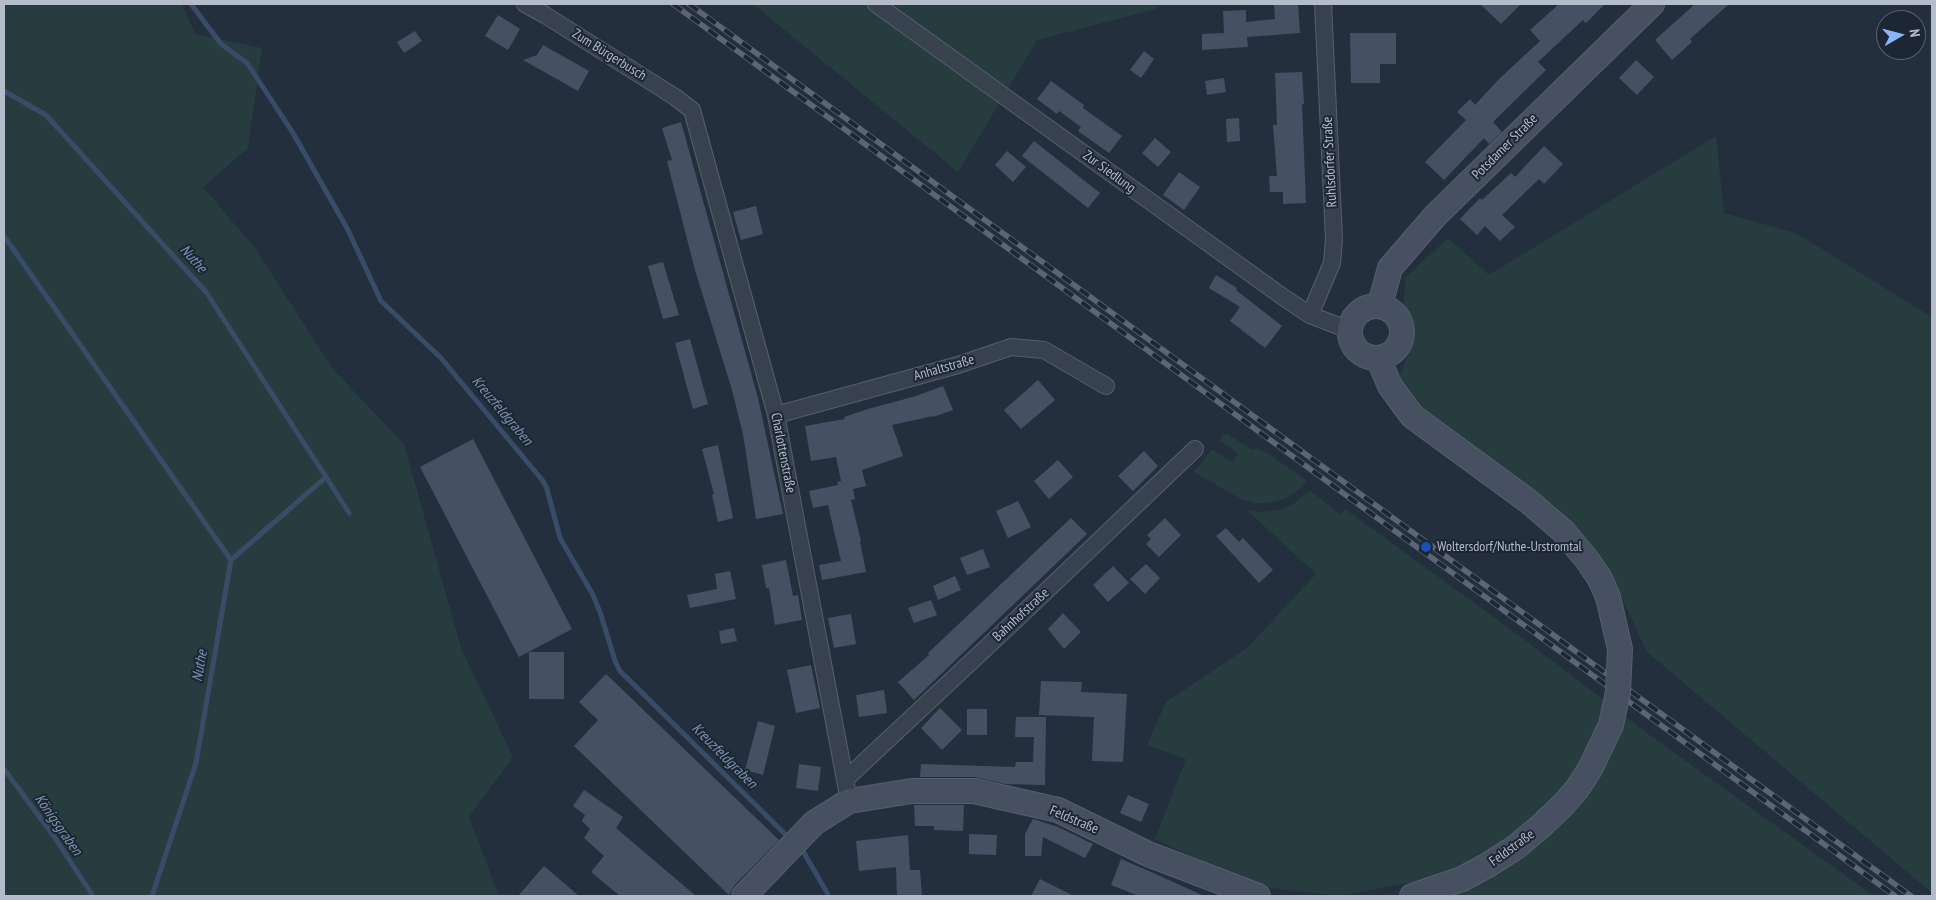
<!DOCTYPE html>
<html>
<head>
<meta charset="utf-8">
<style>
  body { margin:0 }
  #map { position:relative; width:1936px; height:900px; overflow:hidden; background:#242f3e; font-family:"PT Sans Narrow",sans-serif }
  canvas { display:block }
  .frame { position:absolute; inset:0; border:5px solid #b4bcc9; pointer-events:none }
  .north { position:absolute; left:1876px; top:10px; width:50px; height:50px; box-sizing:border-box; background:#1d2633; border:1px solid #59626f; border-radius:50%; rotate:82deg; font-size:14px; font-weight:700; line-height:20px; text-align:center; color:#b4bcc9 }
  .north::after { content:''; display:block; margin:auto; width:18px; height:22px; background:#8ab4f8; clip-path:polygon(50% 0,100% 100%,50% 72%,0 100%) }
</style>
</head>
<body>
<div id="map">
<canvas width="1936" height="900"></canvas>
<div class="frame"></div>
<div class="north">N</div>
</div>
<script>
const c = document.querySelector('canvas').getContext('2d');
c.lineJoin = 'round';
function fillPath(path, color) {
  c.fillStyle = color;
  c.fill(path, 'evenodd');
}
function shape(rows) {
  const path = new Path2D();
  for (const r of rows) {
    if (r.length === 3) {
      path.moveTo(r[0] + r[2], r[1]);
      path.arc(r[0], r[1], r[2], 0, 2 * Math.PI);
      continue;
    }
    path.moveTo(r[0], r[1]);
    for (let i = 2; i < r.length; i += 2) path.lineTo(r[i], r[i + 1]);
  }
  return path;
}
function trace(path, color, width, dash) {
  c.strokeStyle = color;
  c.lineWidth = width;
  c.lineCap = dash ? 'butt' : 'round';
  c.setLineDash(dash || []);
  c.stroke(path);
}
function drawText(font, color, halo, rows, align = 'center') {
  c.font = font + ' "PT Sans Narrow",sans-serif';
  c.lineWidth = 4;
  c.setLineDash([]);
  c.textBaseline = 'middle';
  c.strokeStyle = halo;
  c.fillStyle = color;
  for (const [text, x, y, turn = 0] of rows) {
    c.save();
    c.translate(x, y);
    c.rotate((+turn || 0) * Math.PI / 180);
    c.textAlign = isNaN(turn) ? turn : align;
    if (halo) c.strokeText(text, 0, 0);
    c.fillText(text, 0, 0);
    c.restore();
  }
}
const green = shape([
  [4,4,182,4,195,34,262,48,248,148,203,187,255,248,332,368,404,444,461,648,513,757,469,817,499,896,4,896],
  [753,4,1156,4,1156,9,1037,40,958,172],
  [1716,136,1724,213,1796,233,1930,316,1932,316,1932,893,1646,651,1620,593,1617,594,1417,405,1399,377,1410,351,1402,315,1406,277,1448,238,1489,275],
  [1226,433,1252,450,1257,449,1266,452,1307,481,1297,491,1284,499,1268,503,1255,503,1241,499,1194,472,1212,449,1232,462,1238,454,1219,440],
  [1310,491,1341,514,1345,509,1521,637,1651,736,1874,896,1420,896,1417,881,1340,896,1253,886,1155,839,1186,759,1147,745,1166,702,1247,648,1316,574,1247,510,1261,512,1281,510,1293,504]
]);
const stream = shape([
  [191,4,221,44,247,63,293,133,348,230,381,301,441,358,543,481,547,489,560,538,593,595,601,615,615,661,620,671,785,834],
  [4,91,46,115,206,292,326,477,231,560,196,763,152,896],
  [4,236,231,560],
  [326,477,349,513],
  [4,769,53,835,93,896],
  [804,853,829,896]
]);
const building = shape([
  [1274,4,1298,4,1300,33,1247,37,1248,47,1202,50,1202,34,1224,33,1223,11,1246,10,1246,22,1275,19],
  [1480,4,1521,4,1501,24],
  [1559,4,1605,4,1586,23,1583,20,1538,62,1546,70,1493,122,1502,132,1489,144,1484,138,1444,180,1425,162,1466,120,1457,112,1470,99,1475,105,1498,80,1540,41,1530,30],
  [1695,4,1729,4,1690,39,1692,42,1672,60,1655,40],
  [498,15,520,29,508,50,485,36],
  [415,31,422,41,404,53,397,42],
  [1350,33,1396,33,1396,64,1380,64,1380,83,1351,83],
  [543,45,589,71,578,91,523,60,537,55],
  [1144,51,1154,59,1141,78,1130,70],
  [1636,60,1654,77,1637,95,1619,78],
  [1302,72,1304,104,1302,104,1306,203,1283,204,1283,192,1270,192,1269,176,1277,176,1273,125,1277,125,1275,73],
  [1224,78,1226,92,1207,95,1205,81],
  [1051,81,1084,105,1083,108,1122,136,1109,153,1078,131,1081,127,1059,111,1057,114,1037,99],
  [1239,118,1240,141,1227,142,1226,119],
  [681,122,758,398,783,514,756,519,743,434,732,390,695,270,667,161,672,160,662,128],
  [1155,138,1171,152,1158,167,1142,153],
  [1034,141,1100,193,1088,208,1022,156],
  [1544,146,1563,164,1544,184,1539,179,1502,215,1515,227,1500,241,1485,226,1477,235,1460,219,1480,198,1482,200,1511,173,1515,177],
  [1007,151,1026,167,1013,182,995,165],
  [1179,172,1200,187,1184,210,1163,195],
  [756,206,763,234,741,240,733,212],
  [663,262,679,315,663,319,648,266],
  [1216,275,1237,288,1236,290,1282,326,1265,348,1230,321,1240,307,1209,288],
  [690,339,708,404,693,409,675,343],
  [1038,380,1055,400,1021,429,1004,410],
  [943,386,953,410,933,417,933,416,892,425,903,456,862,470,866,486,853,489,855,499,851,500,861,541,860,541,866,572,822,580,819,565,841,561,828,505,813,508,809,491,838,485,837,482,841,481,836,457,811,461,805,426,845,419,844,417,868,409,916,396],
  [473,439,572,629,519,657,420,467],
  [718,445,733,518,718,522,712,495,714,494,702,449],
  [1144,451,1158,466,1133,491,1118,476],
  [1058,460,1073,477,1049,499,1034,481],
  [1018,501,1031,527,1008,538,996,511],
  [1071,518,1087,534,914,700,898,682,929,655,928,653],
  [1165,518,1181,535,1159,557,1146,544,1151,539,1147,535],
  [1226,528,1239,542,1243,538,1273,570,1259,583,1216,536],
  [983,549,990,567,967,575,960,558],
  [786,560,793,596,798,595,802,620,775,625,769,588,766,588,762,565],
  [1146,564,1160,578,1145,594,1130,579],
  [1113,566,1129,583,1108,602,1093,585],
  [730,571,736,599,690,608,687,595,717,589,715,574],
  [955,576,961,590,938,600,933,586],
  [931,600,937,615,914,623,908,608],
  [1063,613,1081,632,1064,649,1048,629],
  [851,614,856,644,834,648,828,618],
  [734,628,737,641,721,644,719,631],
  [529,652,564,652,564,699,529,699],
  [811,665,820,708,796,713,787,670],
  [606,674,779,840,734,886,729,895,574,746,598,720,579,702],
  [1041,681,1082,682,1081,692,1127,694,1123,762,1092,761,1094,717,1039,715],
  [884,690,887,713,859,717,856,695],
  [940,708,962,730,942,750,921,728],
  [967,709,987,709,987,735,967,735],
  [1016,717,1046,717,1045,785,1005,784,974,777,920,777,921,764,1015,767,1016,762,1033,762,1034,737,1015,737],
  [758,721,775,726,763,775,745,770],
  [799,764,821,767,818,791,796,788],
  [584,790,623,817,616,828,696,896,620,896,591,872,604,856,584,838,590,829,582,821,585,815,573,806],
  [1128,795,1149,804,1141,822,1120,813],
  [914,805,964,805,963,831,934,830,934,826,915,826],
  [1033,819,1058,827,1093,844,1085,858,1043,837,1041,856,1025,856,1025,834],
  [969,834,997,835,996,855,969,854],
  [908,835,910,870,920,870,922,896,897,896,896,867,859,871,856,841],
  [1121,859,1149,871,1204,896,1139,896,1111,885],
  [544,866,579,896,518,896],
  [1040,879,1074,896,1031,896]
]);
const street = shape([
  [525,4,545,15,675,97,692,110,776,415,849,801],
  [876,4,1283,297,1310,315,1349,330],
  [1310,315,1332,263,1334,239,1323,4],
  [776,415,958,365,1011,347,1044,350,1106,386],
  [846,779,1020,616,1195,449]
]);
const secondary = shape([
  [1380,305,1390,268,1435,216,1652,4],
  [1376,332,26],
  [1378,358,1390,386,1412,416,1528,501,1563,531,1588,561,1600,579,1608,597],
  [744,896,814,823,849,801,912,791,974,791,1058,810,1148,854,1258,896],
  [1412,896,1462,879,1488,865,1516,847,1541,826,1563,805,1577,789,1590,769]
]);
const rail = shape([
  [673,4,1895,896],
  [689,4,1911,896]
]);
const secondaryBridge = shape([
  [1590,769,1611,725,1618,692,1620,649,1608,597]
]);
const markers = [
  [1426,547,6,"#1a4fb4"]
];
const streetNames = [
  ["Zum Bürgerbusch",609,55,32],
  ["Potsdamer Straße",1505,147,-45],
  ["Ruhlsdorfer Straße",1330,162,-93],
  ["Zur Siedlung",1109,172,36],
  ["Anhaltstraße",944,368,-16],
  ["Charlottenstraße",783,453,79],
  ["Bahnhofstraße",1021,615,-43],
  ["Feldstraße",1074,820,23],
  ["Feldstraße",1512,848,-36]
];
const poiNames = [
  ["Woltersdorf/Nuthe-Urstromtal",1437,547]
];
const waterNames = [
  ["Nuthe",193,259,48],
  ["Kreuzfeldgraben",502,411,50],
  ["Nuthe",200,666,-80],
  ["Kreuzfeldgraben",724,756,45],
  ["Königsgraben",58,825,55]
];
fillPath(green, '#263c3f');
trace(stream, '#394c67', 5);
fillPath(building, '#455162');
trace(street, '#565f6c', 18);
trace(secondary, '#565f6c', 26);
trace(street, '#38414e', 16);
trace(secondary, '#465061', 24);
trace(rail, '#5a6575', 5.5);
trace(rail, '#1d2633', 4, [11]);
trace(secondaryBridge, '#565f6c', 26, []);
trace(secondaryBridge, '#465061', 24);
for (const [x, y, r, color] of markers) {
  const dot = new Path2D();
  dot.arc(x, y, r, 0, 2 * Math.PI);
  c.fillStyle = color;
  c.fill(dot);
  trace(dot, '#1d2633', 2);
}
drawText('14px', '#b4bcc9', '#1d2633', streetNames);
drawText('14px', '#b4bcc9', '#1d2633', poiNames, 'left');
drawText('italic 15px', '#7c92b1', '#1d2633', waterNames);
</script>
</body>
</html>
